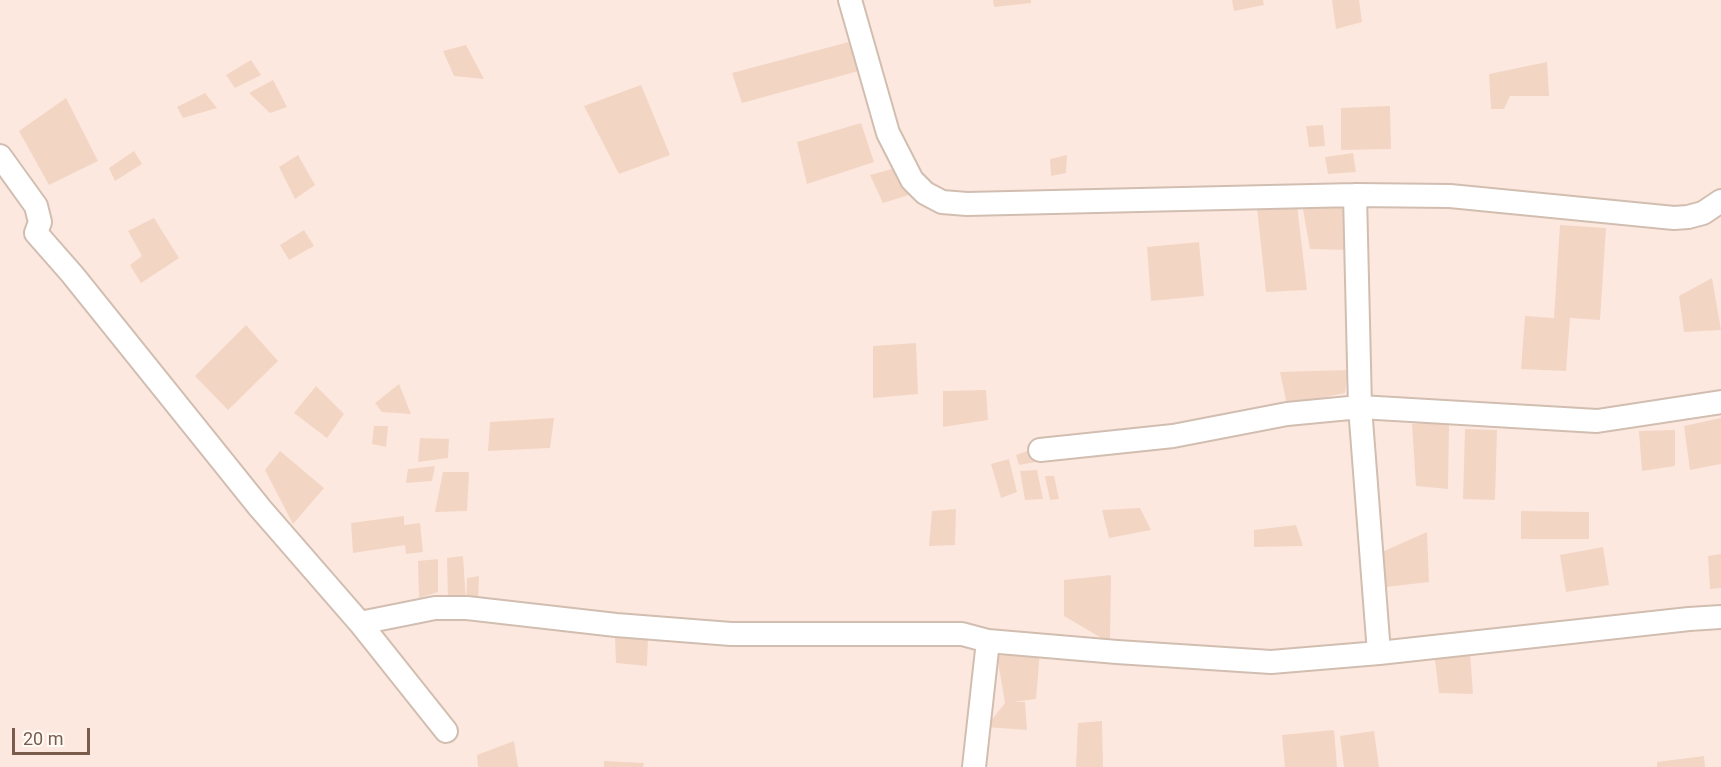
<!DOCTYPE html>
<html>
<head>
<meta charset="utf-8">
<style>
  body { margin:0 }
  #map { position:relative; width:1721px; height:767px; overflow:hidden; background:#fdf6ec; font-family:Roboto,sans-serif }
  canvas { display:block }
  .scale { position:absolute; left:12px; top:728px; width:78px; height:27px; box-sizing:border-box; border:3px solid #7a5c4d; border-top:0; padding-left:8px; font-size:18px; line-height:21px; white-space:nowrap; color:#7a5c4d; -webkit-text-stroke:4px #fffaf3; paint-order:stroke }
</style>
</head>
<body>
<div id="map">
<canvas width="1721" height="767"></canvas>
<div class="scale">20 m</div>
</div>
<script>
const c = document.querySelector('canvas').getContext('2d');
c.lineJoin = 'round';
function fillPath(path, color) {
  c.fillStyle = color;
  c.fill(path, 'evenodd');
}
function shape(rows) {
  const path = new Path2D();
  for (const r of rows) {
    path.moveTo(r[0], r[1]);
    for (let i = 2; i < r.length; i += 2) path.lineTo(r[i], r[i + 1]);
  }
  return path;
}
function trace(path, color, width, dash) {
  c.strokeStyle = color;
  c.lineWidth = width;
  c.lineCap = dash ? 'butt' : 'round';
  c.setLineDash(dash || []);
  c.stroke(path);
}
const commercial = shape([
  [0,0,1721,0,1721,767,0,767]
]);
const building = shape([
  [993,0,1031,0,1031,3,994,7],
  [1232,0,1263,0,1264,5,1234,11],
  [1332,0,1359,0,1362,22,1336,29],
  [860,39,866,69,742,103,732,73],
  [466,45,484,79,454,76,443,51],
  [251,60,261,75,235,88,226,75],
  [1547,62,1549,96,1510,96,1504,109,1491,109,1489,74],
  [273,80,287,107,270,113,249,93],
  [641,85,670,155,619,174,584,106],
  [205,93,217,108,183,118,177,107],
  [66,98,98,161,49,185,19,131],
  [1390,106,1391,149,1341,150,1341,108],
  [861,123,874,162,807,184,797,142],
  [1323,125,1325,146,1309,147,1306,126],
  [134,151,142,164,115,181,109,168],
  [1353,153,1356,172,1328,174,1325,157],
  [298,155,315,185,295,199,279,167],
  [1067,155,1066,173,1051,176,1050,159],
  [899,167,909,195,883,203,870,175],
  [1302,204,1348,205,1348,250,1310,249],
  [1297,205,1307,290,1266,292,1257,208],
  [154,218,179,258,141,283,130,265,142,256,128,231],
  [1560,225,1606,228,1600,320,1570,318,1566,371,1521,369,1525,316,1554,318],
  [304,230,314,246,289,260,280,245],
  [1199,242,1204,296,1151,301,1147,247],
  [1712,278,1721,330,1684,332,1679,296],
  [246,325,278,361,228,410,195,376],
  [916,343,918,394,873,398,873,346],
  [1348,370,1345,393,1287,405,1280,372],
  [399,384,411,414,382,412,375,403],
  [316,386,344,414,327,438,294,413],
  [986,390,988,420,943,427,943,391],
  [554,418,550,448,488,451,490,422],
  [1721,418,1721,464,1690,470,1684,426],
  [1449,421,1448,489,1416,486,1412,424],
  [374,426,388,426,386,447,372,444],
  [1465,429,1497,430,1495,500,1463,499],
  [1675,430,1675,466,1642,471,1639,431],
  [420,438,449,439,448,458,418,462],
  [1030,450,1036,462,1019,465,1016,455],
  [280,451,324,488,293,524,265,470],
  [1009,459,1017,492,1001,498,991,464],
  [435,466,432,481,406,483,408,469],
  [1037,470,1043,499,1025,500,1020,471],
  [443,472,469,472,467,511,435,512],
  [1045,476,1054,476,1059,499,1050,500],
  [1140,508,1151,530,1109,538,1102,510],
  [956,509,955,545,929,546,932,511],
  [1521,511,1589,512,1589,539,1521,539],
  [404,516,404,525,420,523,423,552,406,554,405,545,353,553,351,523],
  [1296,525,1303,546,1254,547,1254,530],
  [1427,532,1429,582,1386,587,1382,552],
  [1603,547,1609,585,1566,592,1560,555],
  [1721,554,1721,588,1710,589,1708,556],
  [463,556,466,603,448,602,447,558],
  [438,559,438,592,419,598,418,561],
  [1111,575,1110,643,1064,616,1064,580],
  [479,576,478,604,466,603,467,578],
  [615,637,648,638,647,666,616,663],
  [1040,651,1036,699,1014,702,1025,702,1027,730,986,727,1005,703,997,656],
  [1434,652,1470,652,1473,694,1439,693],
  [1102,721,1103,767,1076,767,1078,723],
  [1334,730,1337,767,1285,767,1282,735],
  [1374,731,1379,767,1344,767,1340,736],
  [514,741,518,767,478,767,477,755],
  [1704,756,1705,767,1657,767,1657,762],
  [604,761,644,763,643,767,604,767]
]);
const minor = shape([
  [850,0,888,133,912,180,925,193,942,202,967,204,1355,195,1450,196,1674,218,1688,217,1703,213,1721,201],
  [0,156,36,206,40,222,36,233,72,274,260,508,360,623,446,731],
  [1355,195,1360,407,1379,653],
  [1040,450,1173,436,1287,414,1360,407,1597,421,1721,402],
  [360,623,435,608,467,608,616,625,731,634,962,634,988,641,1117,652,1271,662,1379,653,1689,619,1721,617],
  [974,767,988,641]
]);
fillPath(commercial, '#fde8e0');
fillPath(building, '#f3d5c3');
trace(minor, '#d1beb0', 26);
trace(minor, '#fff', 22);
</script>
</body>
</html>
